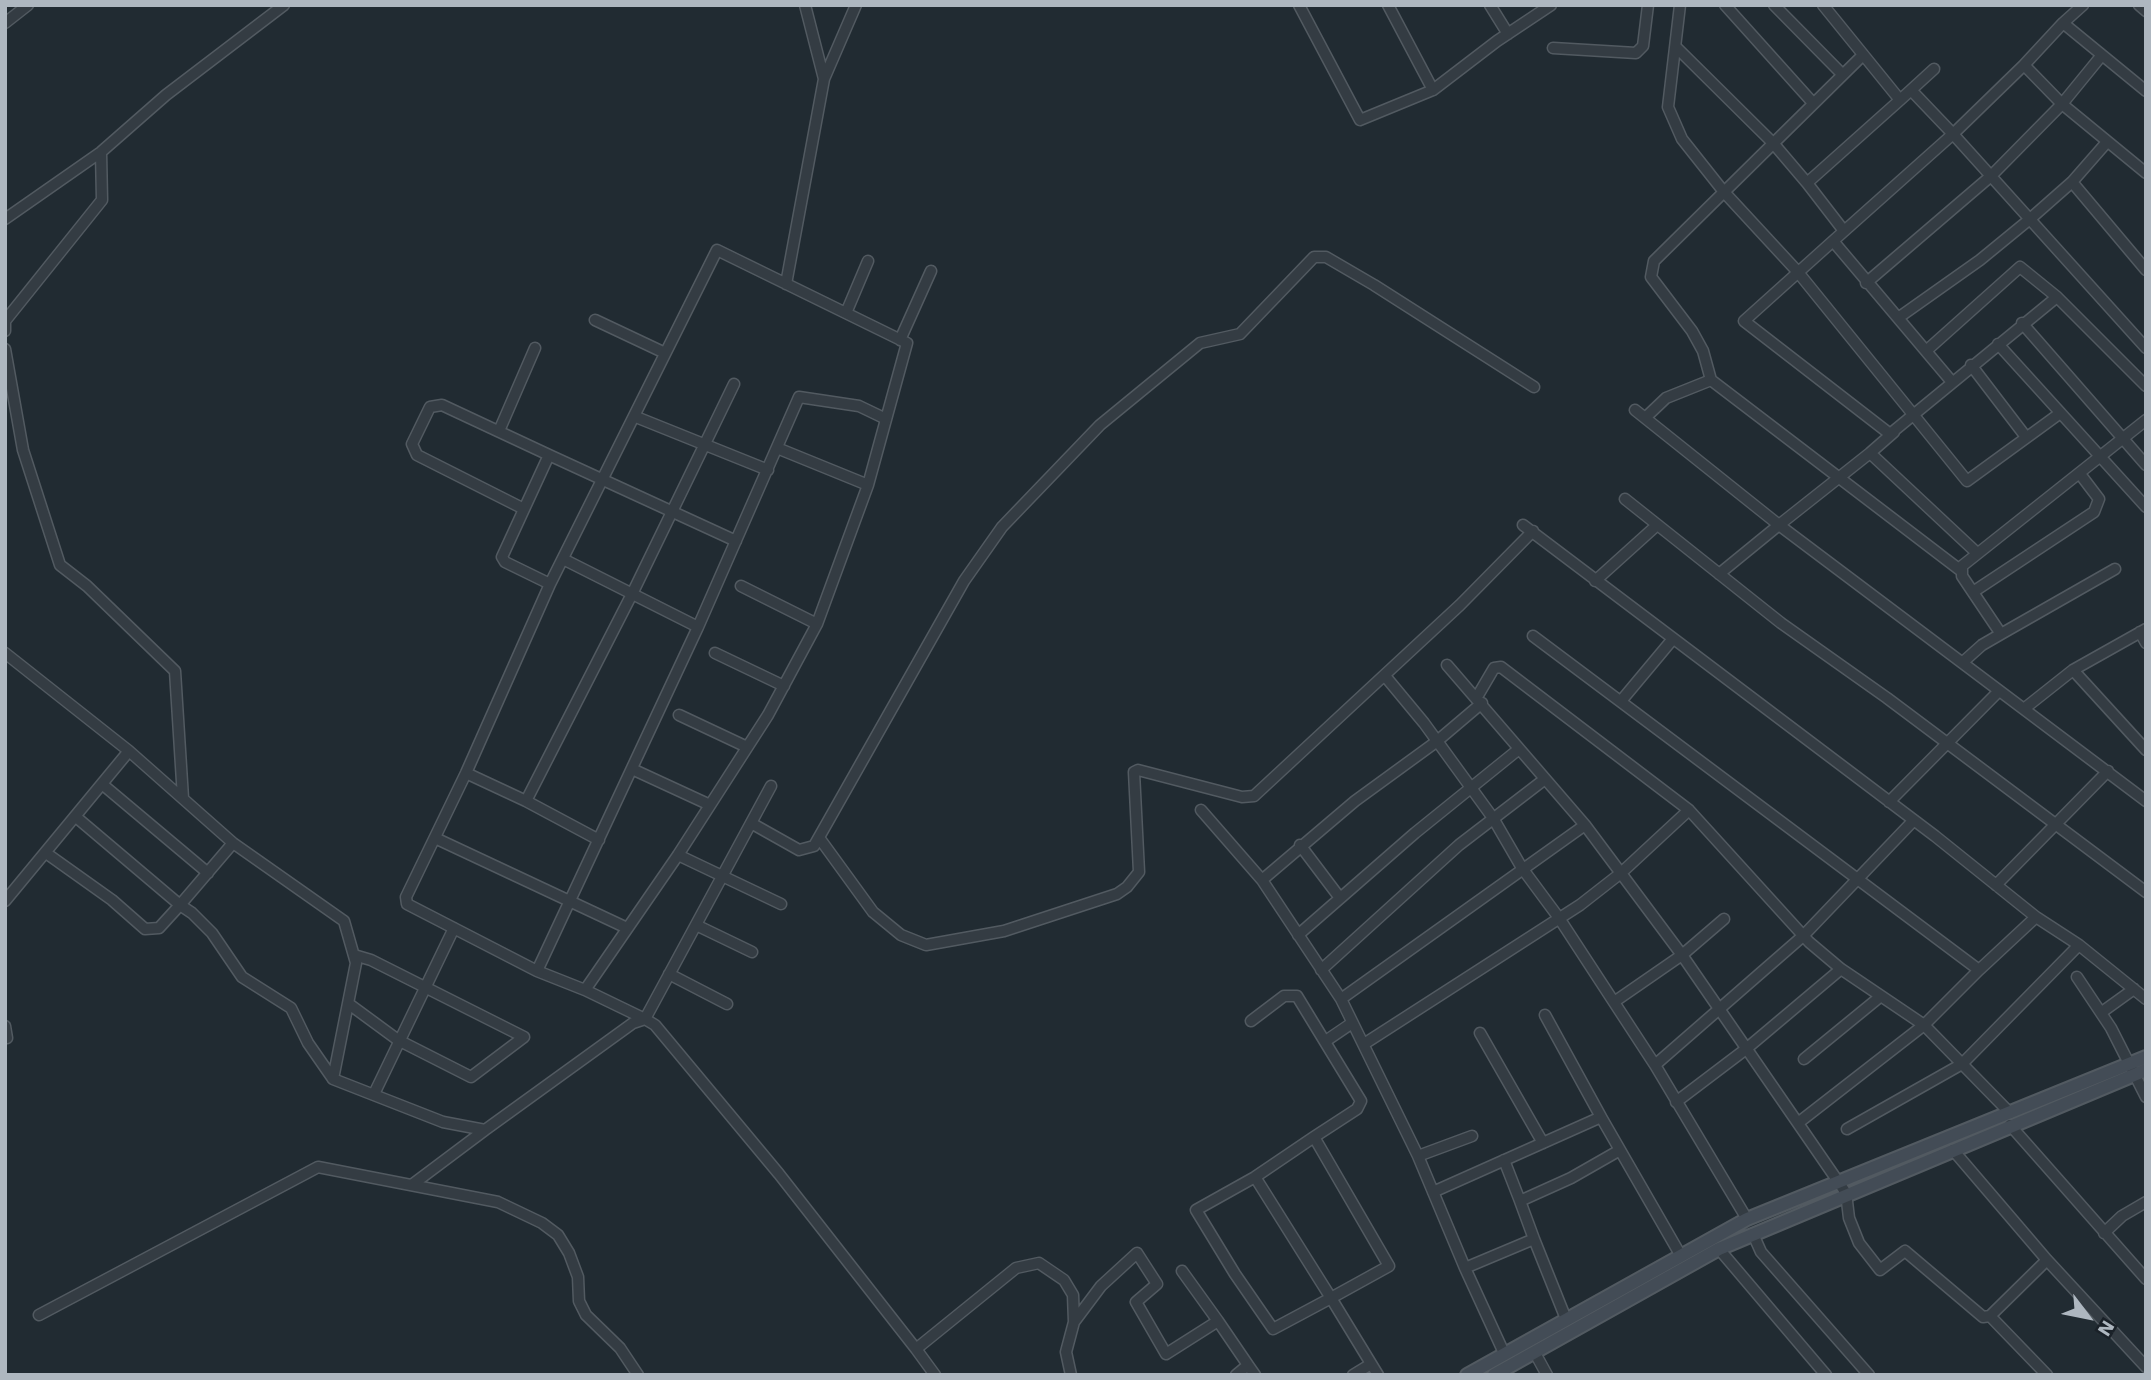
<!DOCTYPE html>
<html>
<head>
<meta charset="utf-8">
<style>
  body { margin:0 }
  #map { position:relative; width:2151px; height:1380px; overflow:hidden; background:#212b32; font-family:"Work Sans",sans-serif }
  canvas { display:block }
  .frame { position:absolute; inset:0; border:7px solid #aeb7c0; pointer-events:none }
  .north { position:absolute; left:2053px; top:1282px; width:70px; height:70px; -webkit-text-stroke:5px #1a2128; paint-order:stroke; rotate:122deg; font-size:19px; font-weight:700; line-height:28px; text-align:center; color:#aeb7c0 }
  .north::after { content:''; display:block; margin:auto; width:24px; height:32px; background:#aeb7c0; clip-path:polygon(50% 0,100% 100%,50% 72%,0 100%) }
</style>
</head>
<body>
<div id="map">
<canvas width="2151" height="1380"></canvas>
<div class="frame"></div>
<div class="north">N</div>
</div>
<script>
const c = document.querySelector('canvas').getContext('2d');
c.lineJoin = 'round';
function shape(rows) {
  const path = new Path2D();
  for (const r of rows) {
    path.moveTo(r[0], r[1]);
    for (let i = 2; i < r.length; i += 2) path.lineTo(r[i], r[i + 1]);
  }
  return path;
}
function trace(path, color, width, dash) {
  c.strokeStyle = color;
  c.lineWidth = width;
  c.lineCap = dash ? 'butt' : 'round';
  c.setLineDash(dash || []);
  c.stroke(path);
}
const street = shape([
  [805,5,824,79],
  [1299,5,1360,120,1433,90,1497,41,1551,5],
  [1388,5,1433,90],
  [1490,5,1508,34],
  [1680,5,1668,107,1682,139,1724,192,1654,261,1651,277,1692,331,1703,351,1711,380,1960,570],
  [1725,5,1813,103],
  [1774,5,1842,74],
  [1823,5,1900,100,1911,90,1953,134,2024,65,2062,104,2146,173],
  [2139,5,2146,11],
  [5,23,28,5],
  [2063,23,2083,5],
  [1676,47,1773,143,1807,183],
  [1553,48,1636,53,1643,46,1648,5],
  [1862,56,1724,192,1797,271,1967,481,2059,414],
  [2024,65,2063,23,2146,91],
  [1911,90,1934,69],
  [2072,182,2146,270],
  [5,219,101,152,166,95,284,5],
  [1844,231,1807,183,1900,100],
  [1833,241,1744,321,1890,434,2057,297],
  [1866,283,1991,176,2062,104,2102,55],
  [786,284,824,79,856,5],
  [846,313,868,261],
  [1898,318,1980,260,2030,219,2072,182,2107,142],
  [595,320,665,353],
  [2022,323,2146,465],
  [5,331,5,321,102,200,101,152],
  [900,340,931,271],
  [1998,344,2146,507],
  [5,349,23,450,60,565,87,586,175,671,183,798],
  [1926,351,2020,267,2057,297,2146,386],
  [1971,365,2026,437],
  [1952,382,1833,241,1953,134,2146,348],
  [1635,410,1779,525,1719,574],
  [636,417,768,470],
  [1645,418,1666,398,1711,380],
  [499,431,535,348],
  [1894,432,1870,453,1977,553],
  [777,448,868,485],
  [1870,453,1779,525,2146,801],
  [1625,499,1781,623,1887,698,2146,892],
  [524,509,417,455,412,444,430,407,442,405,549,455],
  [1523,525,1935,836,2036,917,1979,970],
  [563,559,698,627],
  [1595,581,1656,526],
  [550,584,505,562,502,557,549,455,736,541],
  [741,586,817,624],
  [1973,592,2094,512,2099,499,2080,474],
  [2140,632,2146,643],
  [2001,634,2115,569],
  [1533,636,1979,970,1924,1025,2010,1113],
  [5,653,129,751,233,843,344,921,356,963,333,1079,443,1122,485,1130,633,1023,645,1019,655,1025,779,1174,916,1349,1016,1268,1039,1263,1064,1280,1073,1295,1074,1322,1066,1352,1071,1375],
  [715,653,784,686],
  [1963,662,1982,645,2001,634,1962,576,1962,566,2146,420],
  [1447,665,1585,825,1682,955,1846,1193,1849,1218,1859,1243,1880,1270,1905,1251,1983,1317,1990,1316,2047,1260],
  [2073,670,2146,750],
  [1385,676,1424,723,1493,818,1522,868,1559,918,1655,1065,1747,1219],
  [1477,697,1494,668,1501,667,1689,810,1809,942,1841,969,1924,1025,1798,1123],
  [1621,701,1672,640],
  [2025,708,2073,670,2146,629],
  [679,715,747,747],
  [632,769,710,805],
  [466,773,526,801],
  [102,784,208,873],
  [1889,802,1999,691],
  [1201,810,1262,880,1341,999,1418,1156,1465,1268,1534,1239,1566,1319],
  [76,817,180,905,233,843],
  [751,823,799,850,814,846,964,581,1002,527,1100,425,1200,343,1240,334,1314,257,1326,257,1374,285,1534,387],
  [435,838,627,928],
  [820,839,873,912,901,935,926,945,1004,931,1117,894,1127,887,1139,872,1134,772,1138,770,1242,797,1254,796,1460,605,1533,531],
  [599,840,526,801,633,592,734,384],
  [1300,845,1340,898],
  [46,853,112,900,145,929,159,928,180,905,192,913,212,933,242,977,291,1008,308,1043,333,1079],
  [678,855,781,904],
  [1262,880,1355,801,1436,742,1482,703],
  [1996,885,2108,771],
  [5,901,129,751],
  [2036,917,2079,945],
  [696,925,752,952],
  [1298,935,1415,833,1519,749],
  [1321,970,1459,845,1545,779],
  [537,971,585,990,678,855,768,715,817,624,868,485,907,343,717,250,550,584,466,773,406,897,407,904,537,971,698,627,799,397,859,406,884,418],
  [669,974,727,1004],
  [2077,977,2111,1028,2146,1097],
  [585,990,645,1019,771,786],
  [1341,999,1585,825],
  [1614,1002,1682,955,1724,919],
  [349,1004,398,1040,471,1077,524,1037,371,960,354,955],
  [2102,1012,2134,989],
  [1545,1015,1601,1117],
  [1251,1021,1284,996,1297,996,1361,1101,1357,1109,1314,1137,1255,1177,1331,1298,1389,1266,1314,1137],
  [5,1026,7,1038],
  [1480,1033,1543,1143],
  [1327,1040,1352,1023],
  [1364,1044,1580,905,1621,873,1689,810],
  [1804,1059,1881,996],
  [1655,1065,1803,936,1914,820],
  [374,1094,454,928],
  [1676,1102,1746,1049,1841,969],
  [2010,1125,2146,1279],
  [1847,1129,1962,1064,2079,945,2146,999],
  [1953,1150,2047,1260,2146,1367],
  [1418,1156,1472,1136],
  [1504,1160,1520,1201],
  [1255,1177,1196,1210,1235,1274,1273,1329,1331,1298,1378,1375],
  [413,1184,485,1130],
  [1433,1192,1601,1117,1681,1256],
  [2104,1233,2122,1216,2146,1202],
  [1753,1234,1761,1252,1869,1375],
  [1534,1239,1520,1201,1571,1178,1620,1150],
  [1719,1249,1826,1375],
  [1465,1268,1504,1353],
  [1182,1271,1218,1321],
  [39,1315,318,1167,498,1202,542,1223,558,1235,569,1253,578,1277,579,1301,586,1315,620,1348,638,1375],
  [1990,1316,2047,1375],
  [1074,1322,1101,1286,1137,1253,1157,1284,1136,1302,1166,1354,1218,1321,1248,1365],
  [916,1349,935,1375],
  [1535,1353,1547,1375],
  [1236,1375,1248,1365,1255,1375],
  [1353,1375,1371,1364]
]);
const secondary = shape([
  [1467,1375,1747,1219,2146,1057],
  [1494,1375,1719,1249,2146,1070]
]);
trace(street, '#525a61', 13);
trace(secondary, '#525a61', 16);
trace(street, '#343c43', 10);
trace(secondary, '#434c56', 12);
</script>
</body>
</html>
